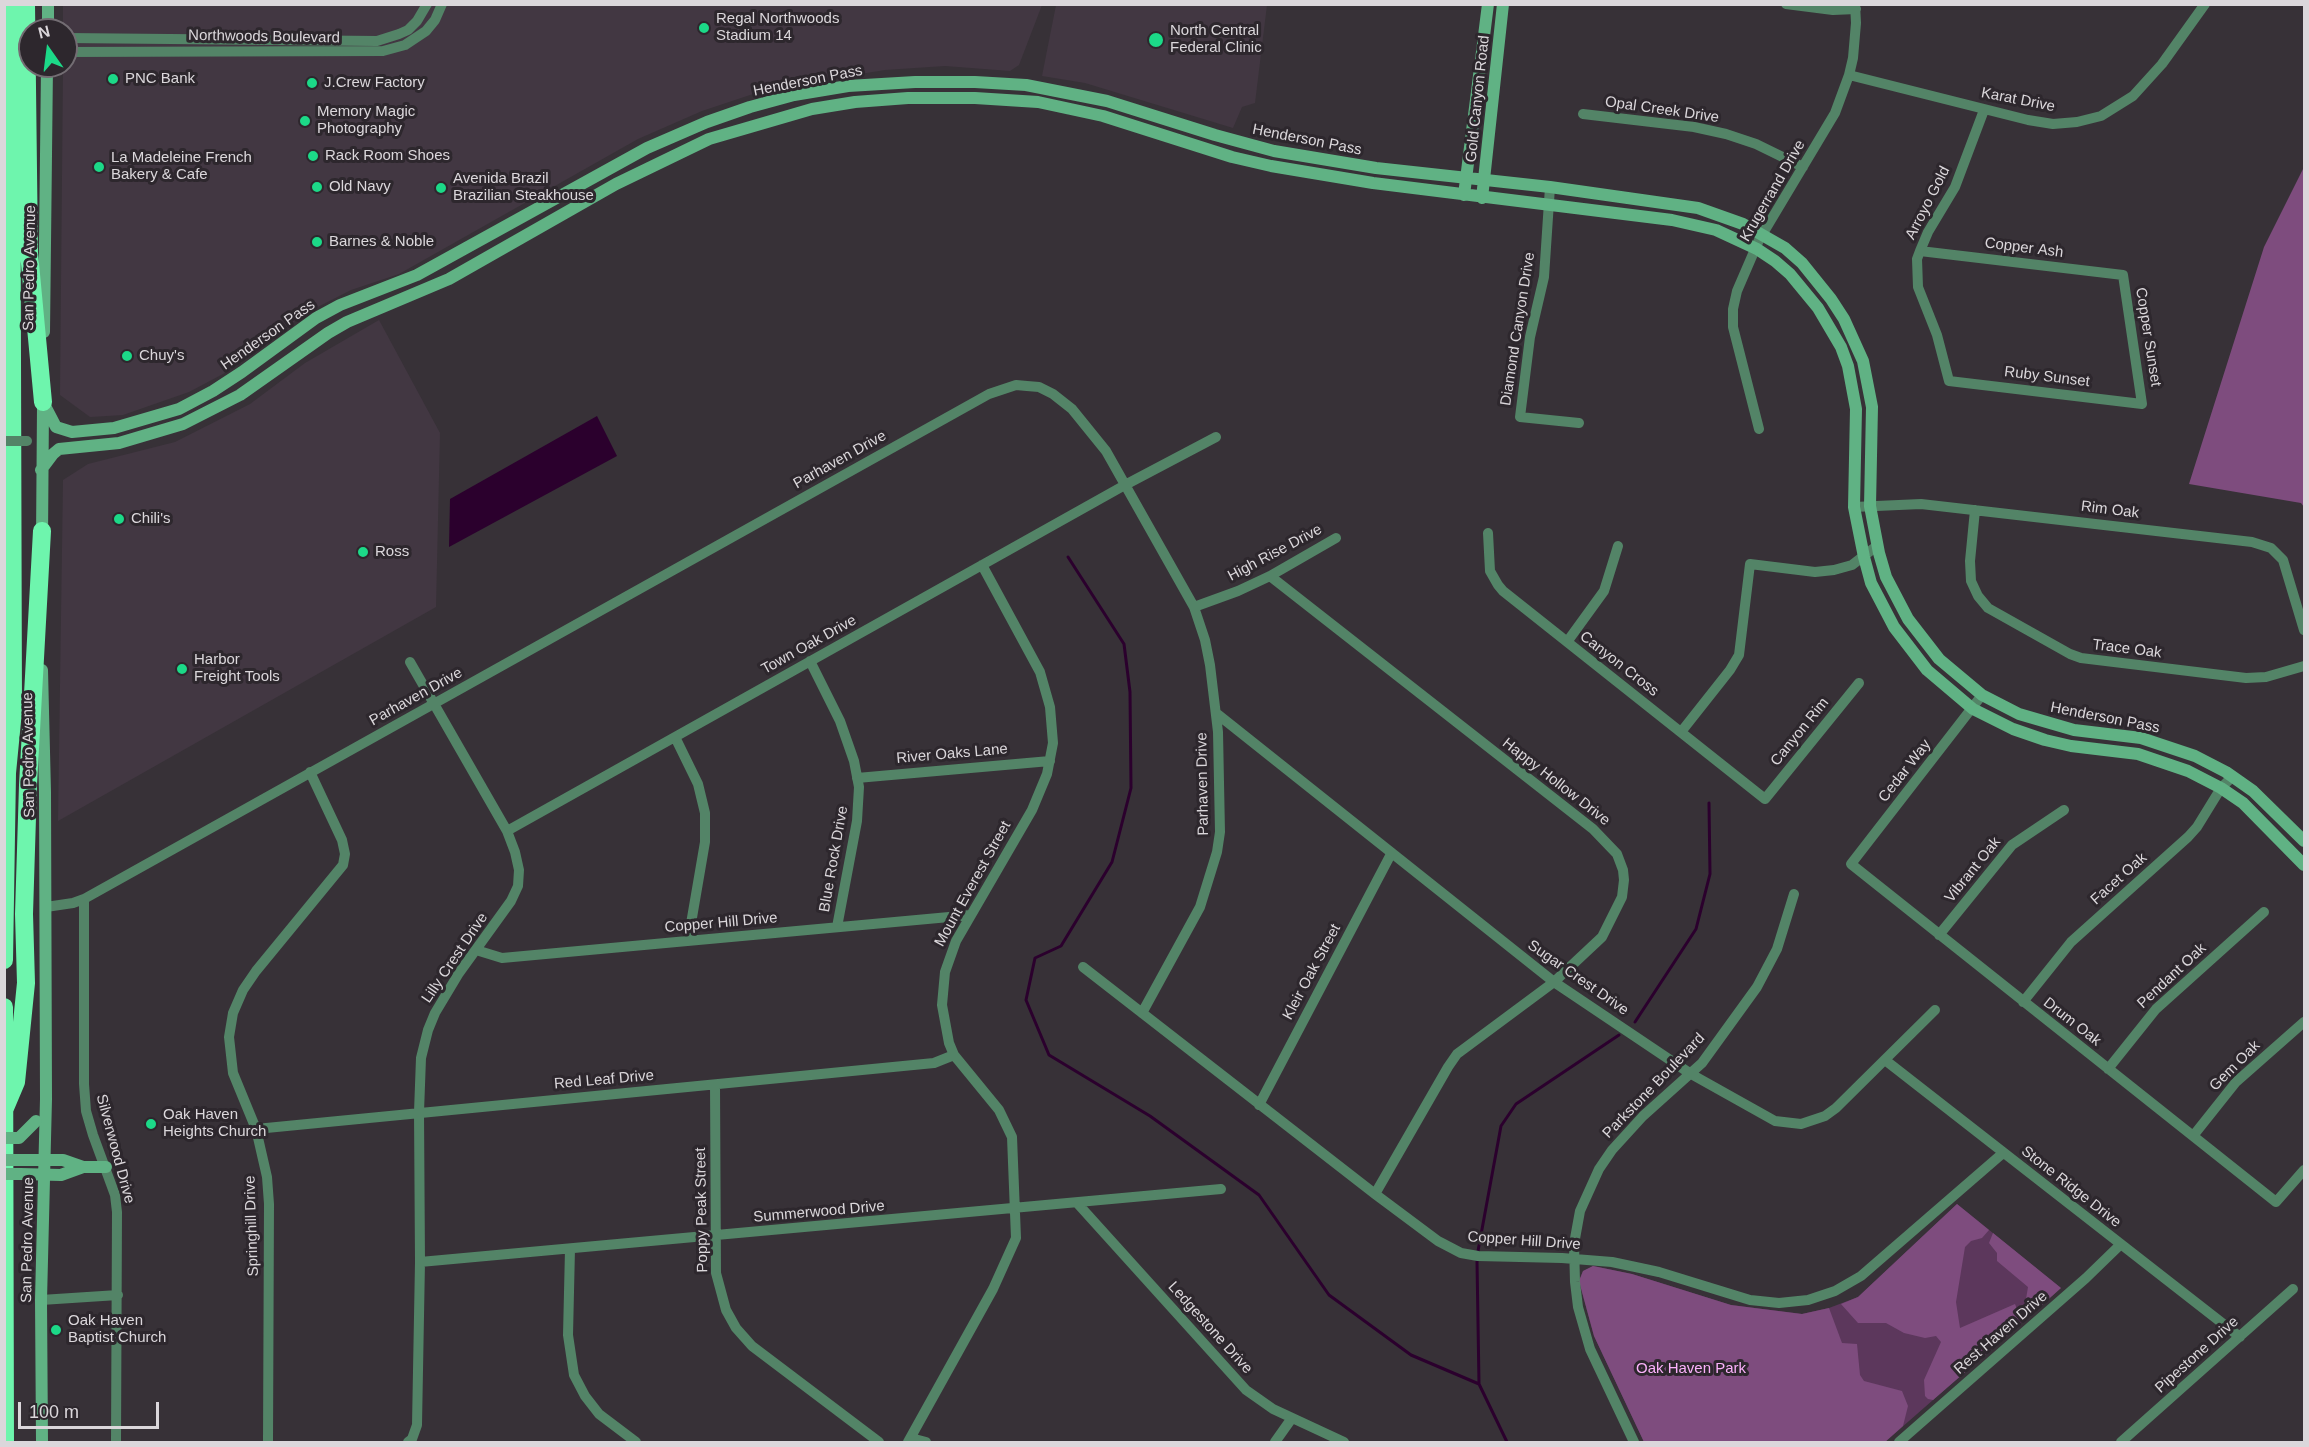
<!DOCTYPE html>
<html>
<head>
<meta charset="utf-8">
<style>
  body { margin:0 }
  #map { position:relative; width:2309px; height:1447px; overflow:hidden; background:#373137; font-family:Arial,sans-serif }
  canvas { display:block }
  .frame { position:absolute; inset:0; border:6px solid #dbd7db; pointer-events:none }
  .north { position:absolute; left:18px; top:18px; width:60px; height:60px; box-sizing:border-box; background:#2d272d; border:2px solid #736d73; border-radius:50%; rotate:346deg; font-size:16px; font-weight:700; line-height:24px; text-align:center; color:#dbd7db }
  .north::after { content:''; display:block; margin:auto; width:21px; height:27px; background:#1cd988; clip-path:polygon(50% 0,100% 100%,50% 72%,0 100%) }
  .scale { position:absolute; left:18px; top:1402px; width:141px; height:27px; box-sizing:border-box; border:3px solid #dbd7db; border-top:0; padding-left:8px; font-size:18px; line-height:21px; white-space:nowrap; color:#dbd7db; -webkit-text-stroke:4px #2d272d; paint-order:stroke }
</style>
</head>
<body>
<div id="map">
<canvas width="2309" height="1447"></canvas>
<div class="frame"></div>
<div class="north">N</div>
<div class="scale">100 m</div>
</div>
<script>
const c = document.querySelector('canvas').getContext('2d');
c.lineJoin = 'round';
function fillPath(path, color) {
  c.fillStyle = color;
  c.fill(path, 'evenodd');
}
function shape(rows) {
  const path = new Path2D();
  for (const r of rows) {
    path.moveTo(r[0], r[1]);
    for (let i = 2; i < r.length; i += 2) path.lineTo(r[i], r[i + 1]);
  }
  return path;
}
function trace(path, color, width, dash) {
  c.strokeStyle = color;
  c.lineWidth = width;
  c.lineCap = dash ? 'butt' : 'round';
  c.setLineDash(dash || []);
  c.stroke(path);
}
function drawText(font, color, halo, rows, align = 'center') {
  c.font = font + ' Arial,sans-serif';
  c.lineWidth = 6;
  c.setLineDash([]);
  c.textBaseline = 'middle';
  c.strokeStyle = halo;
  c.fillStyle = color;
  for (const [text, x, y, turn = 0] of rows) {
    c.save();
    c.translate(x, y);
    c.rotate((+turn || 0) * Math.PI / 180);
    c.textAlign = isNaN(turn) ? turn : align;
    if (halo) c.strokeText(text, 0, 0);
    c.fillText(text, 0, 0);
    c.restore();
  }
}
const built = shape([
  [63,5,1042,5,1019,65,1010,71,945,66,885,70,768,89,702,111,638,139,399,274,351,290,306,313,223,374,189,392,123,415,90,417,60,395,63,66,66,66,66,30,63,30],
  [1056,5,1267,5,1255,103,1242,107,1233,128,1085,83,1042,76],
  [379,320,440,433,436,607,58,821,63,480,88,464,175,442,250,404,305,363]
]);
const green = shape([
  [1957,1204,2061,1288,1885,1442,1644,1442,1594,1336,1579,1281,1583,1271,1593,1266,1632,1274,1731,1305,1802,1314,1829,1308,1858,1297]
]);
const forest = shape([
  [2304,167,2304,507,2301,503,2189,484,2264,247],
  [1957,1204,1989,1230,1982,1238,1971,1241,1965,1247,1956,1302,1960,1328,2015,1304,2019,1314,2017,1327,1933,1400,1928,1399,1925,1396,1924,1380,1941,1342,1936,1336,1925,1338,1904,1333,1886,1323,1858,1323,1841,1304,1858,1297],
  [1993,1233,2061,1288,2032,1314,2026,1310,2025,1305,2028,1287,1997,1261,1997,1253,1989,1243],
  [1593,1266,1632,1274,1731,1305,1802,1314,1829,1308,1842,1343,1857,1344,1860,1375,1864,1381,1902,1391,1908,1406,1903,1426,1885,1442,1644,1442,1594,1336,1579,1281,1583,1271]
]);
const water = shape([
  [597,416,617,456,449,547,450,499]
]);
const stream = shape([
  [1068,557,1124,644,1130,692,1131,788,1112,862,1061,946,1035,958,1026,1000,1049,1055,1150,1116,1259,1195,1329,1295,1411,1355,1479,1384,1507,1442],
  [1635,1022,1696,929,1710,874,1709,803],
  [1478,1251,1501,1126,1516,1104,1619,1035],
  [1477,1261,1479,1384]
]);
const street = shape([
  [1786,4,1833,10,1856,9],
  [66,38,377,41,399,34,408,30,417,21,427,4],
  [66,52,383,51,405,45,426,31,435,20,442,4],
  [1849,75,2028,120,2053,124,2077,122,2101,116,2133,96,2162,64,2205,4],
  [1583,114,1694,127,1726,134,1756,144,1803,167],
  [1550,187,1544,277,1530,337,1520,417,1579,423],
  [1920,251,2123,275,2142,404,1949,381,1937,335,1918,287,1917,259,1920,251,1928,232,1955,187,1984,110],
  [1759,429,1733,327,1733,309,1737,291,1759,240,1835,113,1849,75,1853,58,1856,23,1855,4],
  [1854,507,1921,504,2252,542,2271,548,2283,560,2304,630],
  [1975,510,1970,561,1971,581,1978,596,1988,608,2070,654,2081,658,2246,678,2266,677,2304,666],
  [1488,533,1490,571,1498,585,1503,591,1765,799,1859,683],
  [1270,576,1593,829,1617,854,1623,870,1624,880,1622,897,1602,937,1554,982,1457,1054,1448,1067,1375,1194],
  [1194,607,1238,591,1270,576,1336,538],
  [1567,642,1604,591,1618,546],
  [810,661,840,721,854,761,859,787,857,821,837,927],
  [1982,695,1851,864,2276,1202,2304,1170],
  [1216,713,1554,982,1691,1074,1775,1121,1801,1124,1825,1116,1836,1108,1935,1010],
  [1681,732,1730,670,1739,655,1750,564,1815,572,1834,570,1852,565,1878,545],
  [675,737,698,784,705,813,705,842,688,941],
  [857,778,1050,761],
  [507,831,1125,485,1216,437],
  [84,899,84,1084,86,1111,93,1135,115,1195,117,1212,116,1442],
  [46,907,73,903,84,899,989,394,1016,385,1027,386,1039,387,1053,394,1072,409,1106,451,1194,607,1205,640,1210,665,1218,732,1220,832,1217,852,1200,907,1142,1013],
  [1939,935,2012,845,2064,810],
  [476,950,502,958,971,915],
  [1083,967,1375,1194,1438,1241,1461,1253,1478,1256,1562,1258,1612,1262,1659,1272,1750,1300,1779,1303,1808,1300,1835,1291,1861,1276,2003,1153],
  [2023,1002,2071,942,2188,837,2197,827,2221,788,2232,777],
  [1885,1060,2240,1337],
  [2108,1069,2156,1009,2264,912],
  [715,1085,716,1273,726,1310,736,1328,752,1346,879,1442],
  [1259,1105,1391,854],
  [256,1129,934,1063,954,1055],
  [2193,1136,2236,1082,2304,1022],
  [1078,1204,1246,1390,1273,1409,1344,1442],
  [570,1249,568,1335,574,1375,585,1396,599,1414,636,1442],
  [420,1262,1221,1189],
  [41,1300,118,1295],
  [911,1438,926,1442],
  [268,1442,269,1204,267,1177,256,1129,233,1073,229,1037,233,1013,243,990,256,971,343,865,345,854,342,840,310,772],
  [408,1442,412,1439,417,1425,420,1262,419,1112,421,1058,428,1030,435,1013,459,973,511,901,518,886,519,870,515,852,507,831,410,662],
  [908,1442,993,1289,1016,1238,1012,1137,999,1110,954,1055,949,1043,942,1005,945,972,956,941,1032,810,1047,774,1053,743,1050,707,1040,672,982,565],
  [1275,1442,1292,1418],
  [1634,1442,1590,1349,1578,1307,1575,1282,1574,1244,1580,1211,1599,1169,1612,1150,1643,1116,1702,1063,1757,987,1777,949,1794,894],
  [1899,1442,2086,1278,2120,1245],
  [2121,1442,2293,1289]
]);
const secondary = shape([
  [48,4,48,30],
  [1464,195,1488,4],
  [1482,198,1503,4],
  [44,332,47,66],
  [43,402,56,427,72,432,114,428,179,409,213,391,242,372,316,318,340,305,417,275,647,148,707,122,750,107,794,95,848,86,915,82,975,82,1026,85,1107,101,1215,135,1274,151,1376,168,1550,187,1698,208,1743,224,1785,248,1802,263,1831,299,1844,319,1863,361,1872,407,1870,506,1879,553,1886,577,1908,619,1939,659,1982,695,2019,714,2074,730,2141,738,2195,756,2226,772,2253,791,2304,841],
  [41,470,53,454,59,449,119,443,183,424,240,395,328,333,347,322,449,279,616,184,709,139,812,109,855,102,908,98,975,98,1038,102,1103,116,1232,157,1271,166,1373,183,1672,220,1716,230,1757,249,1775,261,1790,274,1818,308,1841,347,1848,366,1856,409,1854,507,1864,557,1871,583,1894,627,1927,670,1973,709,2013,729,2045,740,2071,746,2138,754,2188,771,2221,788,2243,803,2304,865],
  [42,539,43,406],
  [21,1160,63,1160,83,1167],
  [20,1174,61,1175,83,1167,106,1167],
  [42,1442,41,1300,46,1099,45,792,42,670]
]);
const highway = shape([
  [26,4,29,253,43,402],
  [4,960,7,773,13,711,11,4],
  [4,1007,5,1442],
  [5,1108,16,1082,26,983,24,914,28,785,42,531]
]);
const streetBridge = shape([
  [4,441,27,441]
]);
const secondaryBridge = shape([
  [4,1138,19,1138,36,1121],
  [4,1160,21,1160],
  [4,1174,20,1174]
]);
const markers = [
  [704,28,6,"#1cd988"],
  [1156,40,8,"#1cd988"],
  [113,79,6,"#1cd988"],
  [312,83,6,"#1cd988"],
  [305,121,6,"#1cd988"],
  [313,156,6,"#1cd988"],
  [99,167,6,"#1cd988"],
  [317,187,6,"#1cd988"],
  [441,188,6,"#1cd988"],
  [317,242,6,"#1cd988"],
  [127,356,6,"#1cd988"],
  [119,519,6,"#1cd988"],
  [363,552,6,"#1cd988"],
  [182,669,6,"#1cd988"],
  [151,1124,6,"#1cd988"],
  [56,1330,6,"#1cd988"]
];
const poiNames = [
  ["Regal Northwoods",716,19],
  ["Stadium 14",716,36],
  ["North Central",1170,31],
  ["Federal Clinic",1170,48],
  ["PNC Bank",125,79],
  ["J.Crew Factory",324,83],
  ["Memory Magic",317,112],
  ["Photography",317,129],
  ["Rack Room Shoes",325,156],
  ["La Madeleine French",111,158],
  ["Bakery & Cafe",111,175],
  ["Avenida Brazil",453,179],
  ["Brazilian Steakhouse",453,196],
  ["Old Navy",329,187],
  ["Barnes & Noble",329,242],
  ["Chuy's",139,356],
  ["Chili's",131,519],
  ["Ross",375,552],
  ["Harbor",194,660],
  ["Freight Tools",194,677],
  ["Oak Haven",163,1115],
  ["Heights Church",163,1132],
  ["Oak Haven",68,1321],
  ["Baptist Church",68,1338]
];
const streetNames = [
  ["Northwoods Boulevard",264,37,1],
  ["Henderson Pass",808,81,-11],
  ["Gold Canyon Road",1478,99,-84],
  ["Karat Drive",2018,100,11],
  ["Opal Creek Drive",1662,110,8],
  ["Henderson Pass",1307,140,11],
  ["Krugerrand Drive",1773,191,-60],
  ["Arroyo Gold",1928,203,-63],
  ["Copper Ash",2024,248,7],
  ["San Pedro Avenue",30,268,-89],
  ["Diamond Canyon Drive",1518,329,-81],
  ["Henderson Pass",268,335,-35],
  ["Copper Sunset",2148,337,81],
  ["Ruby Sunset",2047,377,7],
  ["Parhaven Drive",840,460,-29],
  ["Rim Oak",2110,510,7],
  ["High Rise Drive",1275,553,-28],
  ["Town Oak Drive",809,645,-29],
  ["Trace Oak",2127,649,7],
  ["Canyon Cross",1619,664,38],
  ["Parhaven Drive",416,697,-29],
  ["Henderson Pass",2105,718,11],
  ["Canyon Rim",1800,732,-51],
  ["River Oaks Lane",952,754,-5],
  ["San Pedro Avenue",29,755,-91],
  ["Cedar Way",1905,771,-52],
  ["Happy Hollow Drive",1556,782,38],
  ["Parhaven Drive",1203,784,-91],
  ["Blue Rock Drive",834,859,-80],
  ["Vibrant Oak",1973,870,-51],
  ["Facet Oak",2119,879,-42],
  ["Mount Everest Street",973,884,-61],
  ["Copper Hill Drive",721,923,-5],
  ["Lilly Crest Drive",455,958,-56],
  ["Kleir Oak Street",1312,972,-62],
  ["Pendant Oak",2172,976,-43],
  ["Sugar Crest Drive",1578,978,35],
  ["Drum Oak",2072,1022,38],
  ["Gem Oak",2235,1066,-45],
  ["Red Leaf Drive",604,1080,-5],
  ["Parkstone Boulevard",1654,1086,-46],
  ["Silverwood Drive",115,1149,75],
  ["Stone Ridge Drive",2071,1187,38],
  ["Poppy Peak Street",702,1210,-91],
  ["Summerwood Drive",819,1212,-5],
  ["Springhill Drive",252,1226,-92],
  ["San Pedro Avenue",28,1240,-89],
  ["Copper Hill Drive",1524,1241,4],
  ["Ledgestone Drive",1210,1328,48],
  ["Rest Haven Drive",2001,1333,-41],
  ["Pipestone Drive",2197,1355,-42]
];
const parkNames = [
  ["Oak Haven Park",1691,1369]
];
fillPath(built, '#423742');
fillPath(green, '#5c375c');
fillPath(forest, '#7e4c7e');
fillPath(water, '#2b002d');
trace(stream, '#2b002d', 3);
trace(street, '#538467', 10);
trace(secondary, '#60b284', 12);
trace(highway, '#6ef5ad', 18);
trace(streetBridge, '#538467', 10);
trace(secondaryBridge, '#60b284', 12);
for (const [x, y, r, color] of markers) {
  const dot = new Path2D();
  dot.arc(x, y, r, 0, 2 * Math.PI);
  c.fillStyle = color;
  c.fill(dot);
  trace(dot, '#2d272d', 2);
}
drawText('15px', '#dbd7db', '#2d272d', poiNames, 'left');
drawText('15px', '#dbd7db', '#2d272d', streetNames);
drawText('15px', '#fbb1fb', '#2d272d', parkNames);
</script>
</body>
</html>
